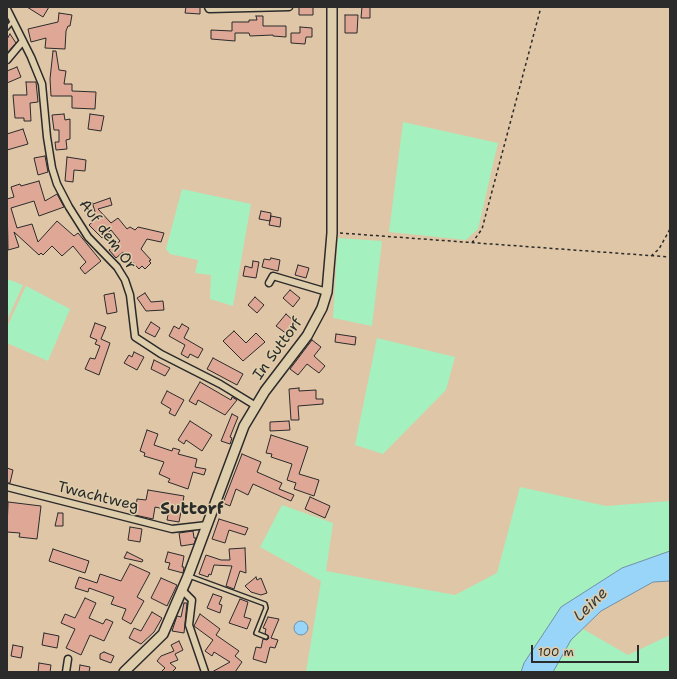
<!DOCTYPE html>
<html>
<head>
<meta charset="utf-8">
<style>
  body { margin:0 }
  #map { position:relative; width:677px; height:679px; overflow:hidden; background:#dfc6a7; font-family:"Shantell Sans",sans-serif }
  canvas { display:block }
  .frame { position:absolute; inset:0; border:8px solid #2b2b2b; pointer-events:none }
  .scale { position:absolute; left:531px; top:645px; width:108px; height:18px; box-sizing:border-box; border:2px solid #2b2b2b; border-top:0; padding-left:5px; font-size:12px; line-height:14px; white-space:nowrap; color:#2b2b2b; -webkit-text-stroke:3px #dfceab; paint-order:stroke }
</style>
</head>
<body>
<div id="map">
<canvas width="677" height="679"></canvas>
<div class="frame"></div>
<div class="scale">100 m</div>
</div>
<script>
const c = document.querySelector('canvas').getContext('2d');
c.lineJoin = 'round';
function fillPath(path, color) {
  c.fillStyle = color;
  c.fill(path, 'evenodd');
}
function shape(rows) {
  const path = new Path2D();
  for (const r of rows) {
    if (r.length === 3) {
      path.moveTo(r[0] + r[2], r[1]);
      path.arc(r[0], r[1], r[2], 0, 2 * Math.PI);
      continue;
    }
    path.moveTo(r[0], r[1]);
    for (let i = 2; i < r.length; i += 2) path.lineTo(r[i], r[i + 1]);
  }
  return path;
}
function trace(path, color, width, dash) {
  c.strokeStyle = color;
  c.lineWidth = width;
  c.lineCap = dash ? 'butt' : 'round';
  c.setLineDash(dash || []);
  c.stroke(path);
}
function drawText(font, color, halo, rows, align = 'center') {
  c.font = font + ' "Shantell Sans",sans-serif';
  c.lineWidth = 3;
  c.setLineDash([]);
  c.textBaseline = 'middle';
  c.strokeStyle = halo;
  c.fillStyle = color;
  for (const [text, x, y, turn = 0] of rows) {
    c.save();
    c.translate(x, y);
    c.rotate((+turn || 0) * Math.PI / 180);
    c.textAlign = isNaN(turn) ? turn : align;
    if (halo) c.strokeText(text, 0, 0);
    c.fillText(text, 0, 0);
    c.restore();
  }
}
const green = shape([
  [403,122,498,143,478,229,466,240,389,232],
  [182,189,251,204,233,306,210,299,211,275,195,273,198,260,170,254,166,249],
  [338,238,382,241,372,326,333,318],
  [7,279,23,285,7,320],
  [26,286,70,309,48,361,7,343,7,327],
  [377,338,455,357,446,390,383,454,355,445],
  [520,487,606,506,670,501,670,551,622,568,561,607,524,663,521,672,306,672,321,581,260,547,282,505,333,523,326,571,455,595,497,573],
  [583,629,628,655,670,635,670,672,553,672,571,640]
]);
const water = shape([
  [670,551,670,581,653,582,601,611,571,640,553,672,521,672,524,663,561,607,622,568,670,551],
  [301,628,7]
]);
const building = shape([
  [27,7,49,7,43,17,27,7],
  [186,7,200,7,200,14,185,13,186,7],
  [299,7,313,7,313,15,299,15,299,7],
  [362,7,370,7,370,18,361,18,362,7],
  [59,13,72,15,70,26,68,26,66,31,65,49,45,48,46,38,31,42,28,29,58,22,59,13],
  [345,15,358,15,357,33,345,33,345,15],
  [256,16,263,16,263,26,286,26,286,37,273,36,273,35,250,36,249,33,235,33,235,41,211,39,211,30,232,31,232,22,249,22,249,20,257,20,256,16],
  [300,27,312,28,312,37,306,37,305,44,291,43,291,33,300,33,300,27],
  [10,34,16,43,7,53,7,39,10,34],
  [53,51,56,51,59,70,66,71,64,84,72,84,72,91,96,92,95,109,72,108,72,96,51,96,50,79,53,51],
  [17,67,21,77,7,83,7,71,17,67],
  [26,82,36,82,38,102,30,103,31,121,24,121,24,118,15,118,13,95,27,95,26,82],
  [64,114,65,120,70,119,70,139,66,140,67,149,56,150,55,142,59,142,59,130,54,130,52,115,64,114],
  [90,114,104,116,101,131,88,129,90,114],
  [23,129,28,144,7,150,7,134,23,129],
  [45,156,48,172,38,175,34,158,45,156],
  [67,157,86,160,85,171,74,170,73,182,65,181,67,157],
  [39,181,45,201,57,194,64,207,39,216,34,201,11,208,17,228,32,224,38,242,57,221,74,236,78,233,101,261,85,274,80,268,86,262,73,246,62,256,52,246,43,255,41,253,39,255,14,232,19,247,8,250,7,199,14,197,11,187,20,184,21,186,39,181],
  [110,198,112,205,98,209,111,223,118,218,127,229,130,227,135,230,138,227,164,233,161,242,147,239,141,249,151,260,149,261,151,263,145,269,142,266,139,269,123,252,116,258,109,250,120,241,111,230,102,238,89,225,97,218,92,202,93,204,110,198],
  [261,211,271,213,270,221,259,219,261,211],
  [271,216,281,218,280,227,269,225,271,216],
  [271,258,280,260,278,271,262,267,264,259,270,260,271,258],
  [253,261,259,262,256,278,243,276,245,266,252,268,253,261],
  [298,265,309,268,306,278,295,275,298,265],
  [290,290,300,298,293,307,283,298,290,290],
  [114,293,117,312,107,314,104,295,114,293],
  [145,293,151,302,163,301,164,310,146,311,137,298,145,293],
  [255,297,264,305,257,313,248,305,255,297],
  [286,314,296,323,287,334,276,326,286,314],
  [151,322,160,328,155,337,145,332,151,322],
  [95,323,106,327,101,339,110,343,99,375,85,369,90,358,95,359,100,346,95,344,97,340,90,337,95,323],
  [182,324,189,328,184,338,203,349,198,358,190,354,188,358,181,354,185,345,169,336,174,326,179,329,182,324],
  [234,331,246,343,256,333,265,342,243,361,223,341,234,331],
  [336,334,356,337,355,345,335,342,336,334],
  [312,340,321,347,314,356,325,366,319,373,307,364,298,375,290,369,312,340],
  [134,352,144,357,137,370,124,363,129,355,132,357,134,352],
  [213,358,243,374,237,385,207,369,213,358],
  [154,360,170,368,165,376,151,369,154,360],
  [200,382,231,400,232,397,237,400,225,415,198,400,196,405,189,401,200,382],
  [299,388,299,391,316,390,316,399,323,399,323,404,298,406,299,420,291,420,289,389,299,388],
  [167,391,184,400,175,416,169,413,171,409,161,403,167,391],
  [232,414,238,417,230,437,232,438,230,444,221,441,232,414],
  [190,421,212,435,202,451,186,440,184,444,178,440,190,421],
  [289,421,290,430,270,431,270,422,289,421],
  [147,430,158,434,154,445,172,451,173,448,180,450,178,454,197,459,195,467,206,469,204,475,193,472,188,489,168,482,170,479,159,474,164,462,144,456,145,453,140,451,147,430],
  [271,435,308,447,299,474,319,480,314,496,294,489,296,483,287,480,292,464,271,457,272,454,266,453,271,435],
  [242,454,261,462,257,472,282,483,279,489,294,495,291,501,253,484,248,495,236,489,230,506,223,503,242,454],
  [7,468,13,470,10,483,7,483,7,468],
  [148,490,184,496,179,522,167,520,169,510,155,507,153,519,135,515,137,499,146,500,148,490],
  [310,497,330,506,325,518,305,509,310,497],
  [8,502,41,506,37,539,19,537,20,533,7,532,8,502],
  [58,513,63,513,63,526,55,526,58,513],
  [219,519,248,528,245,535,229,530,225,543,212,539,219,519],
  [130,527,142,529,140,542,128,540,130,527],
  [193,531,194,538,196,538,194,544,181,546,179,533,193,531],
  [245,548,246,573,240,571,234,589,226,586,232,566,214,565,211,575,209,574,208,577,199,574,206,555,221,560,230,560,229,549,245,548],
  [53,549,89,561,85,573,49,561,53,549],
  [127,552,143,560,142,562,124,558,127,552],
  [168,552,184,556,182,567,184,567,183,573,168,569,170,563,165,562,168,552],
  [130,564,150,573,137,597,144,601,131,624,122,619,126,609,111,604,114,597,89,588,88,592,75,588,79,577,97,583,100,574,121,581,130,564],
  [256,577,257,580,261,578,267,593,261,595,251,592,245,586,256,577],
  [161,578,177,585,167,606,151,598,161,578],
  [213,594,222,597,219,604,222,605,220,613,207,608,213,594],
  [85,598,96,603,89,618,103,624,106,619,113,622,104,641,90,635,81,655,66,648,75,629,61,623,65,614,75,618,85,598],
  [240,599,248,602,244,617,251,619,247,629,229,623,240,599],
  [184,603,187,603,184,633,172,631,177,616,181,617,184,603],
  [152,612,162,618,154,632,141,644,129,638,134,628,141,631,152,612],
  [200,614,220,629,216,635,239,651,235,656,242,662,235,672,212,672,230,662,214,652,212,656,205,651,213,640,194,626,200,614],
  [268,617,279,619,271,638,278,640,275,648,270,647,266,663,253,659,256,647,261,648,263,639,267,640,269,638,265,633,266,629,263,628,268,617],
  [44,633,59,636,57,648,42,645,44,633],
  [179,641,183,650,175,654,178,660,170,663,176,668,172,672,161,672,165,668,157,661,161,656,174,651,171,645,179,641],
  [13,645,23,647,21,658,11,656,13,645],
  [104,652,114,656,111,663,100,659,100,654,104,652],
  [39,663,51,665,50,672,38,672,39,663],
  [80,665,90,667,89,672,79,672,80,665]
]);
const path = shape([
  [340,233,670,257],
  [472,243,482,229,541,7],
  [651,256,659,249,670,229]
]);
const service = shape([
  [7,28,13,21],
  [189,576,265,604,266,608,256,633,266,637]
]);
const minor = shape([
  [208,7,209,9,289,7],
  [7,9,31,57,42,84,47,137,52,168,57,184,69,207,88,237,117,267,125,280,130,295,135,337,161,354,220,384,256,406],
  [7,60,23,41],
  [269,283,273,276,327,292],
  [7,487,172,529,207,525],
  [182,590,192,600,189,625,205,672],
  [66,672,68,659]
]);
const secondary = shape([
  [124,672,163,634,188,576,244,426,265,391,307,336,322,308,327,292,332,233,332,7]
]);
const streetNames = [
  ["Auf dem Or",107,235,53],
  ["In Suttorf",278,349,-54],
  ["Twachtweg",98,497,14]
];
const waterNames = [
  ["Leine",591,605,-45]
];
const quarterNames = [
  ["Suttorf",192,510]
];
fillPath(green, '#a5f0bf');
fillPath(water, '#99d5f9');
trace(water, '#6d91a7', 1);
fillPath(building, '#dfa896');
trace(building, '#2b2b2b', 1);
trace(service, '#2b2b2b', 6);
trace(minor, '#2b2b2b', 9);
trace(secondary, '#2b2b2b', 12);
trace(path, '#2b2b2b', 1.5, [3, 3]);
trace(service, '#dfceab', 3);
trace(minor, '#dfceab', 6);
trace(secondary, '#dfceab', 9);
drawText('15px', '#2b2b2b', '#dfceab', streetNames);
drawText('italic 16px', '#363c40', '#dfceab', waterNames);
drawText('bold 17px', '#2b2b2b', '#dfceab', quarterNames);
</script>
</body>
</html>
